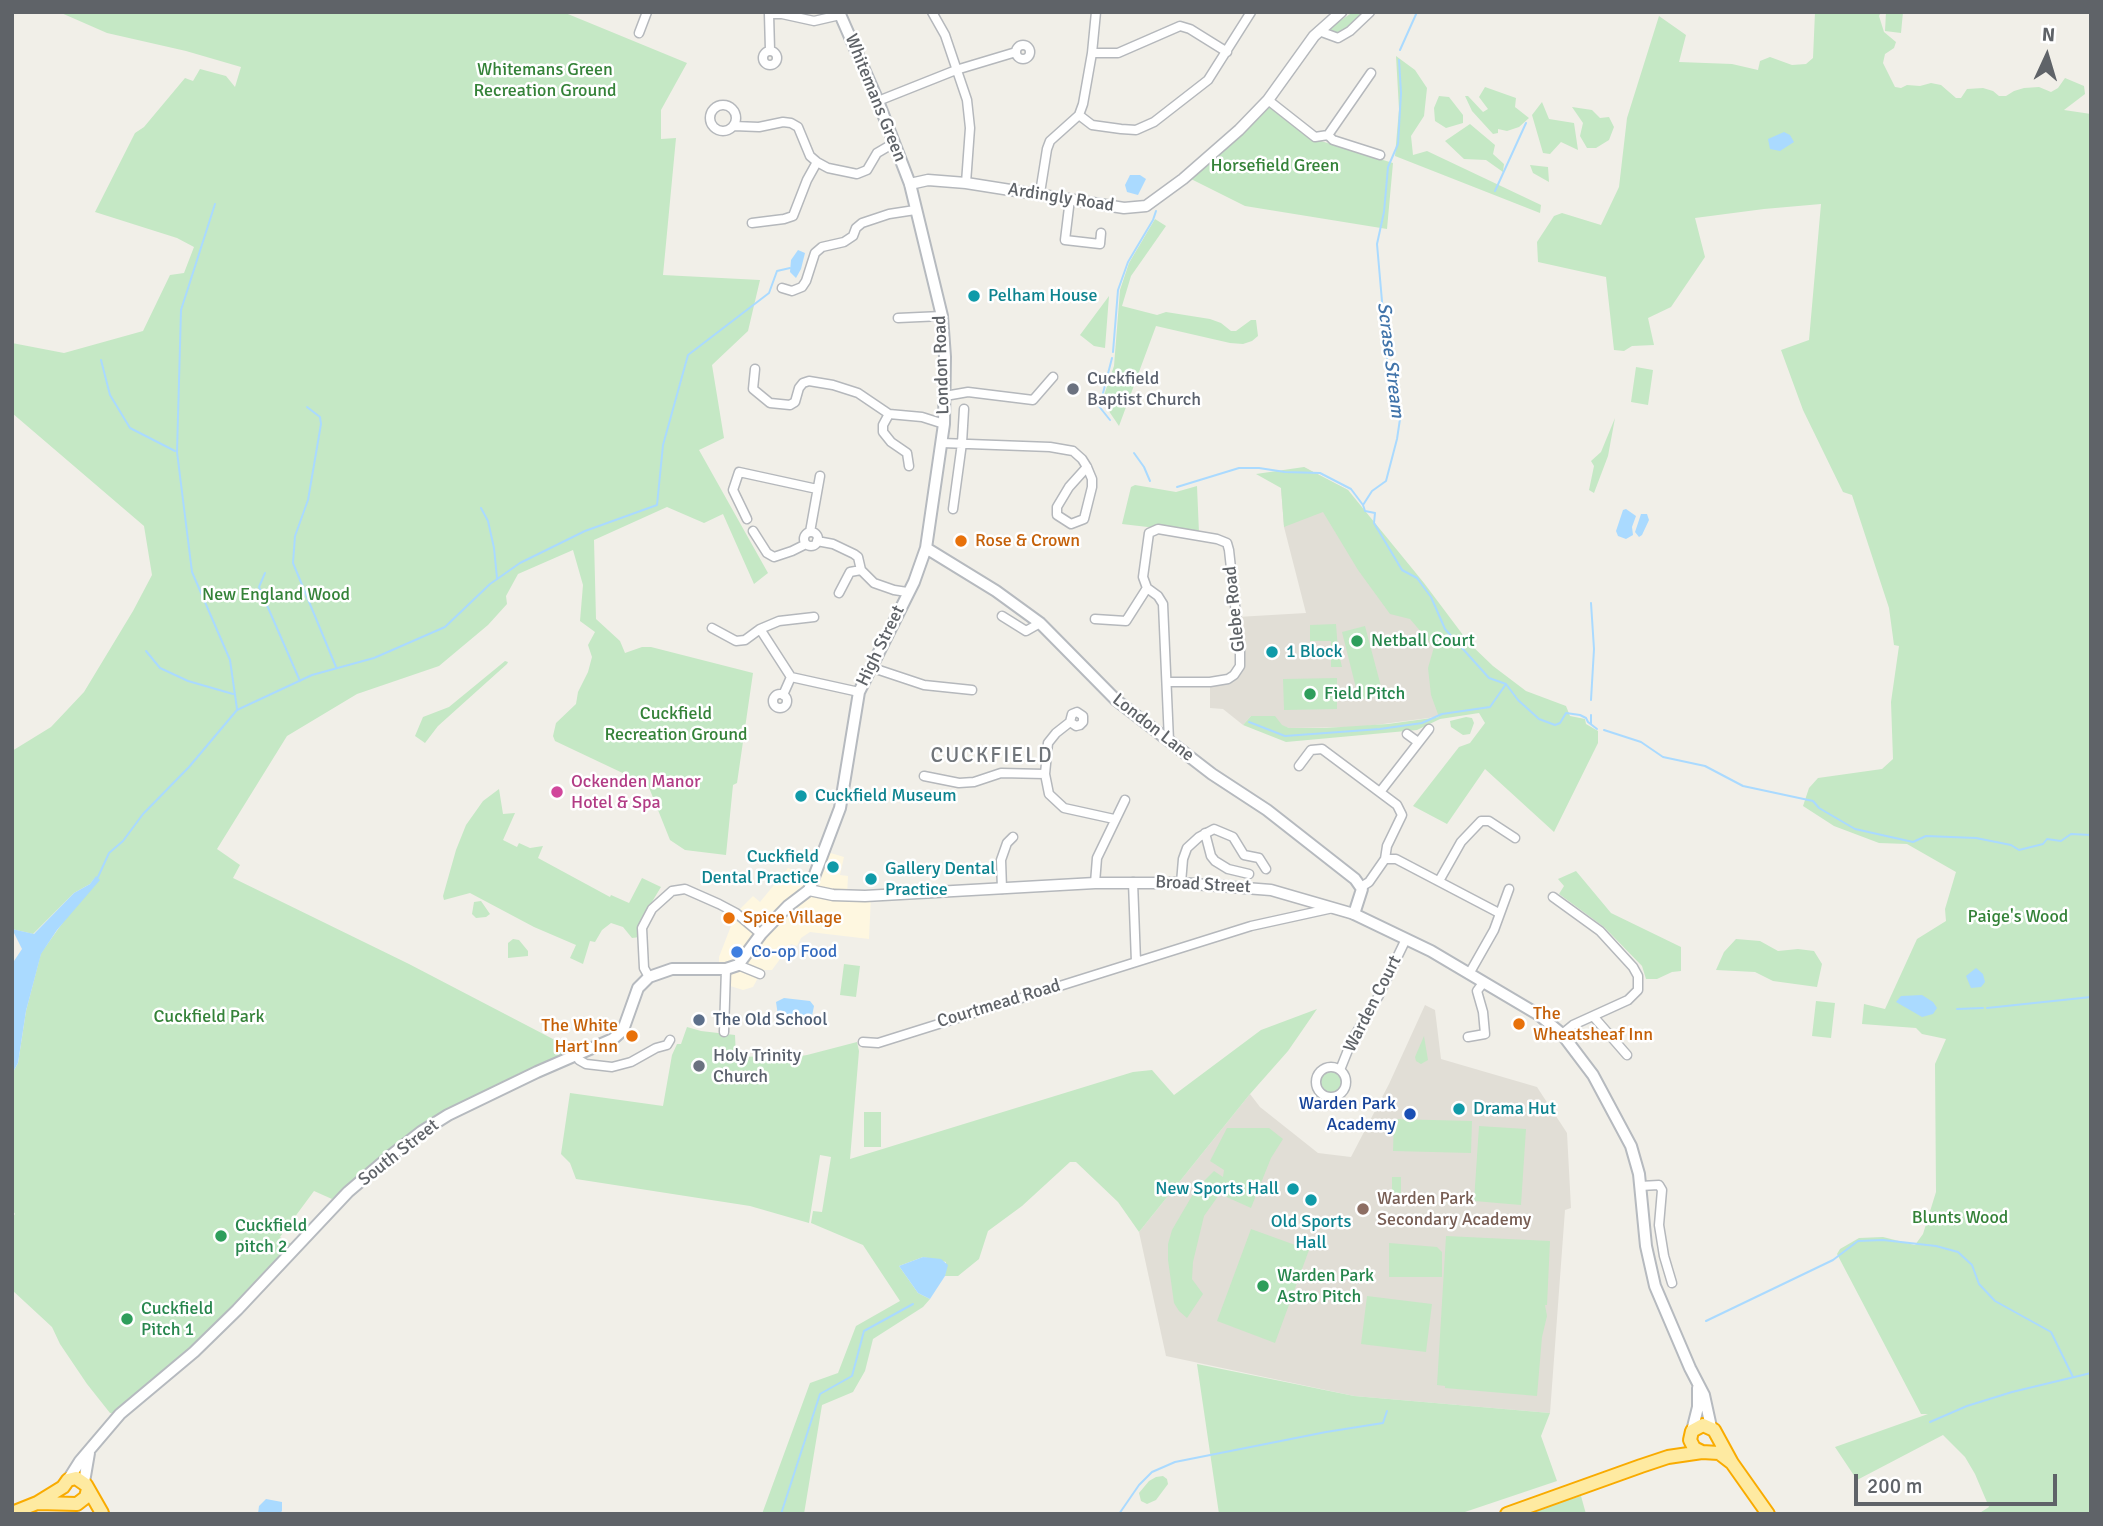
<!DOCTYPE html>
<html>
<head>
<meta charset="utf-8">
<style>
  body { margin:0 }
  #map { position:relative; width:2103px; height:1526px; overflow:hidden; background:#f1efe8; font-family:Signika,sans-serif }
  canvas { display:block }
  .frame { position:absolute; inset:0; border:14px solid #5f6368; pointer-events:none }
  .north { position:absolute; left:2012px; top:21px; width:70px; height:70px; -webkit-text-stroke:5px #fff; paint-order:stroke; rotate:4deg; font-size:19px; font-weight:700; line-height:28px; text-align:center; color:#5f6368 }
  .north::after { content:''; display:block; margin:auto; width:24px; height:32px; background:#5f6368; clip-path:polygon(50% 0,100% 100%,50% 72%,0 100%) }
  .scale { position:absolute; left:1854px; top:1474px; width:203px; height:32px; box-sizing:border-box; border:4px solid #5f6368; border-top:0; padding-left:9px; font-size:21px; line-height:24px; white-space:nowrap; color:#5f6368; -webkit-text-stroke:5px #fff; paint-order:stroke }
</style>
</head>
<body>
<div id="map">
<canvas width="2103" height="1526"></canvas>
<div class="frame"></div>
<div class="north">N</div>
<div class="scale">200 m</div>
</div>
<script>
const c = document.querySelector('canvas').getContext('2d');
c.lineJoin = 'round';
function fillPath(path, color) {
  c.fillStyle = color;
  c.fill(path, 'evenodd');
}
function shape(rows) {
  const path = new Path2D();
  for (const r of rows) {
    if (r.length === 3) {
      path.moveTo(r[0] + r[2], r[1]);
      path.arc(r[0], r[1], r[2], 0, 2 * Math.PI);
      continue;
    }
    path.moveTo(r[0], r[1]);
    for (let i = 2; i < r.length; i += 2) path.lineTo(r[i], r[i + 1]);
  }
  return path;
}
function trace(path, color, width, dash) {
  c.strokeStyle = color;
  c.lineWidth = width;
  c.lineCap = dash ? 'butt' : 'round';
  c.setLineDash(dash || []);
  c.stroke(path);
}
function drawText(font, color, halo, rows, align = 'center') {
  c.font = font + ' Signika,sans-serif';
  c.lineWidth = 5;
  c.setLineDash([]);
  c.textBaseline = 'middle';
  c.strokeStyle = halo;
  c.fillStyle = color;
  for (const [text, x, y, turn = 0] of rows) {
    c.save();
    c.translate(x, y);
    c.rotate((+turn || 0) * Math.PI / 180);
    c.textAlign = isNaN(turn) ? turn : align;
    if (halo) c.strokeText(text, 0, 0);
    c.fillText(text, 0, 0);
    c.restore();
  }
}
const commercial = shape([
  [824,851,844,857,840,875,848,876,847,896,871,896,869,939,810,932,801,938,797,946,791,944,772,970,764,970,760,974,753,987,743,990,727,985,719,974,719,957,736,913,753,896,760,902,788,868,813,879]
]);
const education = shape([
  [1304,467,1348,490,1474,712,1360,727,1289,728,1251,716,1243,725,1223,709,1210,708,1210,682,1222,681,1238,670,1237,617,1306,613,1284,527,1281,488],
  [1425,1005,1435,1010,1441,1059,1537,1087,1567,1133,1571,1208,1565,1210,1550,1413,1354,1396,1166,1356,1139,1232,1250,1094,1260,1107,1318,1153,1351,1157,1389,1084]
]);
const green = shape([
  [59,12,563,12,687,63,661,110,661,139,676,138,663,275,760,280,748,331,712,365,724,438,699,450,768,573,754,584,723,514,704,523,667,507,594,540,596,619,620,641,625,653,642,647,651,647,753,673,737,783,733,785,726,855,685,850,670,840,648,785,555,741,553,736,556,723,576,704,578,692,588,672,592,657,588,645,595,632,580,621,583,585,573,550,518,574,506,596,507,604,488,625,439,666,357,694,287,736,217,849,240,865,233,878,409,964,574,1050,518,1074,440,1113,380,1158,332,1199,314,1191,280,1237,296,1247,237,1310,120,1414,110,1413,87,1384,60,1344,52,1327,12,1290,12,1218,15,1214,12,1209,12,1074,18,1063,26,1011,41,953,96,876,90,884,74,893,33,934,12,929,12,751,51,727,84,692,133,611,152,575,144,526,12,413,12,343,64,353,143,331,170,275,184,273,194,247,177,238,95,212,135,133,144,127,185,78,193,81,200,69,226,76,235,87,241,67,186,51,107,33],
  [1353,12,1365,12,1353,24,1336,33,1331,31,1331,27],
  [1815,12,1881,12,1879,16,1884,32,1896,42,1894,48,1885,54,1883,63,1895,87,1901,88,1907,85,1920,86,1931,83,1941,85,1956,98,1961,98,1967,89,1983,88,1993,91,1999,96,2006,96,2014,91,2024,88,2039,87,2051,92,2058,88,2065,78,2084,86,2085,94,2064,110,2091,114,2091,1514,1978,1514,1989,1507,1975,1474,1965,1457,1943,1435,1857,1480,1835,1447,1928,1414,1921,1414,1837,1254,1840,1249,1859,1238,1883,1237,1915,1245,1923,1234,1936,1192,1935,1064,1946,1039,1922,1034,1916,1028,1862,1024,1864,1004,1885,1009,1917,939,1946,921,1945,909,1956,872,1907,844,1879,843,1834,826,1803,806,1809,788,1818,778,1882,769,1893,759,1891,702,1899,646,1894,645,1889,608,1852,495,1843,492,1803,410,1781,350,1809,340,1821,204,1764,209,1695,218,1705,257,1671,307,1648,318,1654,345,1632,346,1624,351,1614,350,1606,277,1538,262,1537,242,1554,216,1562,213,1601,225,1619,187,1627,118,1659,16,1686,35,1679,62,1732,64,1758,70,1760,61,1770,57,1792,65,1806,64,1813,58],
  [1886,12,1903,12,1901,33,1885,31],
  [1396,56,1415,70,1427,88,1424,116,1411,136,1413,155,1427,151,1541,205,1540,213,1395,156,1399,109],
  [1485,87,1516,98,1515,107,1529,118,1519,127,1507,131,1498,129,1498,133,1493,134,1472,111,1465,96,1468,96,1483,112,1488,109,1479,97],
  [1439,96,1449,97,1463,115,1463,123,1446,128,1435,121,1434,108],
  [1542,102,1549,119,1574,123,1578,150,1561,142,1550,154,1543,153,1532,115],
  [1271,106,1311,138,1393,163,1387,229,1245,206,1191,179],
  [1572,107,1592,110,1600,118,1609,117,1614,127,1609,140,1596,148,1587,148,1580,136,1583,123],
  [1470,124,1495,145,1493,154,1504,164,1503,172,1486,160,1464,159,1445,141],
  [1530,165,1548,167,1549,182,1533,173],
  [1155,219,1166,226,1131,276,1122,306,1157,315,1166,312,1210,319,1221,323,1231,331,1236,331,1251,320,1256,320,1258,336,1252,341,1243,344,1230,343,1156,326,1119,426,1102,401,1114,366,1120,290,1129,263],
  [1109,296,1105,348,1094,346,1080,335],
  [1636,367,1653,370,1648,405,1631,402],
  [1615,418,1608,456,1594,493,1589,490,1594,466,1591,461,1601,452],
  [1304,467,1348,490,1424,583,1469,643,1493,666,1526,691,1566,706,1570,716,1585,719,1586,724,1598,731,1598,743,1554,832,1485,769,1447,824,1413,806,1459,747,1470,743,1485,723,1479,713,1440,719,1417,730,1286,742,1243,725,1251,716,1275,716,1282,725,1289,728,1325,728,1388,724,1439,717,1431,695,1428,668,1434,647,1410,619,1390,614,1358,570,1323,512,1284,527,1281,488,1256,474],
  [1135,485,1176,492,1197,486,1199,533,1122,524,1131,487],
  [1336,624,1338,650,1342,667,1331,667,1331,641,1310,641,1310,625],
  [1365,626,1383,694,1359,700,1342,632],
  [505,661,508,662,507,664,438,726,425,743,415,736,423,717,449,707],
  [1337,678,1337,709,1284,710,1283,679],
  [1466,717,1472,718,1474,723,1470,734,1463,735,1451,727,1450,721],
  [499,789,503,814,515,813,503,840,517,847,519,843,530,848,543,846,538,858,610,897,611,895,629,903,642,878,661,887,641,920,640,937,632,938,623,927,611,923,602,930,595,942,590,941,583,964,570,958,576,945,534,927,470,893,444,900,443,896,456,850,466,825,483,801],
  [1576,871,1611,913,1681,947,1681,971,1672,972,1657,979,1646,979,1642,966,1604,927,1559,894,1564,886,1558,879],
  [481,901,490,914,486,917,476,918,472,914,474,902],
  [513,939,519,940,528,951,528,956,508,958,508,943],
  [1736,939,1760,941,1778,951,1798,949,1814,951,1822,964,1817,987,1773,981,1755,972,1716,970,1724,952],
  [844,964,860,966,856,997,840,995],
  [1816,1001,1835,1003,1831,1038,1812,1036],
  [1317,1009,1288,1051,1250,1094,1139,1232,1118,1202,1076,1162,1070,1162,1022,1206,988,1231,979,1259,958,1276,945,1276,946,1262,923,1257,899,1266,918,1293,930,1299,923,1307,873,1339,865,1371,853,1392,822,1405,804,1514,762,1514,810,1383,838,1373,856,1326,900,1301,863,1245,811,1223,813,1211,822,1212,831,1157,820,1155,809,1223,750,1206,576,1179,570,1163,561,1154,570,1093,663,1106,672,1055,677,1044,681,1044,687,1027,701,1031,735,1035,736,1057,777,1056,777,1060,807,1055,857,1042,859,1051,850,1159,1133,1072,1152,1070,1174,1095,1261,1030],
  [1424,1036,1428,1060,1421,1064,1416,1061,1415,1057],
  [1331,1082,11],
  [864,1112,881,1112,881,1147,864,1147],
  [1394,1119,1472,1121,1471,1153,1393,1151],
  [1479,1126,1526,1129,1521,1205,1474,1201],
  [1227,1128,1269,1128,1283,1139,1271,1158,1251,1208,1222,1195,1221,1192,1204,1216,1193,1262,1192,1279,1203,1294,1187,1318,1179,1311,1174,1303,1168,1260,1168,1244,1172,1230,1196,1189,1214,1171,1223,1177,1224,1170,1210,1161],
  [1392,1177,1401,1177,1401,1197,1392,1197],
  [1251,1229,1309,1250,1275,1343,1217,1321],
  [1446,1236,1550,1241,1547,1305,1545,1305,1547,1316,1542,1337,1537,1396,1445,1388,1445,1386,1437,1385],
  [1389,1243,1437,1247,1442,1252,1442,1277,1389,1277],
  [1367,1296,1432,1304,1426,1352,1361,1344],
  [1197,1364,1354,1396,1550,1413,1541,1436,1557,1481,1459,1514,1219,1514],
  [1163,1476,1167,1479,1168,1484,1156,1500,1147,1504,1141,1501,1139,1493,1149,1481,1156,1477],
  [1581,1496,1586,1514,1529,1514,1565,1501]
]);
const water = shape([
  [1784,132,1790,135,1794,142,1780,151,1770,149,1768,139],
  [1130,175,1140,175,1146,179,1138,195,1127,192,1125,185],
  [798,250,805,253,801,269,796,278,790,272,791,260],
  [1626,509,1636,516,1632,527,1633,535,1626,539,1618,536,1616,531,1623,510],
  [1641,514,1647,514,1649,520,1642,535,1639,537,1635,532],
  [96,876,100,880,57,930,41,954,26,1011,18,1063,12,1074,12,964,22,949,12,929,34,934,74,893,90,884],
  [1976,968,1983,974,1985,982,1981,987,1971,988,1966,976],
  [1922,995,1933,1002,1937,1008,1933,1014,1922,1017,1896,1002,1901,996],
  [784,998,810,1001,814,1006,812,1016,794,1024,779,1022,776,1002],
  [923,1257,941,1259,948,1265,945,1276,930,1299,918,1293,899,1266],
  [266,1499,282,1502,282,1511,279,1514,258,1514,259,1506]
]);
const stream = shape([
  [1400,50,1417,12],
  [1399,60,1401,93,1398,144,1388,167,1384,212,1377,244,1390,393,1400,419,1397,439,1386,481,1372,491,1363,505,1365,511,1375,513,1374,523,1402,570,1417,578,1431,597,1445,629,1489,678,1506,684,1518,700,1539,719,1555,725,1560,723,1566,713,1580,715,1586,718,1588,722,1597,729],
  [1495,191,1526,123],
  [215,204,181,310,177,452,192,572,230,660,237,709],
  [1113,352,1118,290,1128,262,1153,220,1156,211],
  [101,360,110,395,130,428,175,451],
  [1102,397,1112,358],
  [1098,405,1110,420],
  [307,407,320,417,321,424,308,500,295,536,293,563,336,667],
  [1134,453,1144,467,1150,481],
  [1177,487,1239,468,1259,468,1285,472,1320,473,1351,489,1363,505],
  [481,508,488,521,494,548,497,578],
  [265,573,259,587,300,681],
  [1591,603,1594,649,1591,700],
  [146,651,160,668,188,681,233,694],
  [1249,722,1285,736,1380,729,1422,723,1442,714,1490,707,1506,684],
  [1591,724,1591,715],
  [1604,730,1641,742,1663,757,1705,766,1743,786,1813,801,1819,808,1855,829,1913,842,1926,836,1976,838,2011,845,2019,850,2043,844,2047,839,2061,841,2071,834,2091,835],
  [98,877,109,853,123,841,143,814,189,767,237,710,312,675,374,658,445,627,490,584,520,563,585,531,657,505,663,445,688,355,769,293,777,271,790,268],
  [1987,1008,2091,997],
  [1957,1009,1983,1008],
  [1706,1321,1833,1260,1858,1241,1883,1240,1936,1246,1958,1252,1972,1265,1979,1284,1995,1301,2051,1332,2073,1377],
  [1930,1422,1967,1406,2012,1392,2091,1373],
  [781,1514,820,1394,852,1376,864,1331,913,1304],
  [1119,1514,1139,1485,1152,1472,1175,1462,1326,1432,1383,1423,1387,1411]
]);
const minor = shape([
  [932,12,945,35,967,100,970,128,966,183],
  [1319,31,1338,38,1350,31,1370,12],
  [639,33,647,12],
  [1023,52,7],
  [770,50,769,14,782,14,814,21,840,15],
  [770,58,7],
  [1092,53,1118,53,1180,26,1190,29,1227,52],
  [1268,100,1315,137,1328,135,1333,140,1380,155],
  [878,101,956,70,1016,52],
  [723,118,13],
  [1079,115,1092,125,1121,129,1136,130,1154,122,1208,80,1251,12],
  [734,126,759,127,783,122,791,123,798,127,810,156,817,162,828,168,857,174,867,170,877,153,894,143],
  [1328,135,1371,73],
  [1040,193,1047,149,1050,141,1079,115,1083,104,1092,53,1096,12],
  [1070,199,1065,240,1100,244,1101,233],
  [752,223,784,219,793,216,807,180,817,162],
  [782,288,792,291,802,287,806,281,815,253,822,247,844,242,853,236,856,228,862,223,889,214,915,210],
  [898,318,942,316],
  [755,369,753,389,770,403,790,405,795,402,799,388,803,383,809,381,833,385,858,393,889,414,922,417,944,424],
  [945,396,968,392,1033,400,1053,377],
  [889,414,883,425,883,432,891,442,907,453,909,466],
  [942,443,1050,447,1073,451,1082,459,1087,467,1092,479,1092,487,1084,519,1071,524,1057,515,1057,507,1069,487,1087,467],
  [953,509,962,443,964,409],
  [747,519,733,490,739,472,817,489],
  [753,531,767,553,774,557,792,551,806,544],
  [810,532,820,476],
  [811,539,7],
  [817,541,833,544,854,554,858,557,861,570,874,583,894,590,907,592],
  [839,593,850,572,861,570],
  [1002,616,1026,631,1040,623],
  [1095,619,1126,621,1147,588],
  [712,628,736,641,745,640,760,629,779,621,814,617],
  [760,629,791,677,859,692],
  [870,667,924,685,972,690],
  [1167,682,1210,682,1228,679,1234,675,1240,666,1240,651,1229,550,1227,543,1217,539,1158,529,1149,533,1143,577,1147,588,1158,596,1163,604,1169,741],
  [780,701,7],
  [783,695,791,677],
  [1070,722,1076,726,1080,725,1083,722,1083,716,1077,712,1072,714,1070,722,1056,733,1048,743,1045,774,1049,794,1064,808,1114,819],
  [1407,734,1418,742],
  [1299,766,1311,750,1322,749,1397,805,1402,815,1387,846,1385,859],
  [924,776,959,783,974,782,1001,773,1045,774],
  [1380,792,1429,729],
  [1205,833,1211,856,1215,861,1228,869,1249,874],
  [1439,881,1461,842,1481,821,1489,821,1515,838],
  [1133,882,1136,962],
  [1095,883,1097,858,1125,800],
  [1181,883,1183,859,1187,848,1199,837,1214,829,1233,837,1244,855,1259,858,1266,869],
  [1361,887,1369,882,1385,859,1396,859,1499,913],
  [1002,889,1001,860,1007,843,1013,837],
  [1553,897,1600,931,1633,967,1638,976,1638,990,1628,1000,1573,1025,1562,1034],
  [738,965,760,974],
  [1469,974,1494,930,1509,889],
  [649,977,644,968,642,928,652,909,672,891,685,889,719,904,736,913,761,934],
  [1593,1016,1627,1055],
  [724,1032,726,969],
  [1468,1037,1485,1034,1483,1012,1477,991,1483,983],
  [863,1042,878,1043,1251,926,1333,908],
  [576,1055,579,1060,586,1064,612,1067,631,1062,656,1048,667,1045,670,1040],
  [1331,1082,15],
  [1340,1070,1352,1040,1378,997,1406,939],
  [1640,1186,1659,1185,1662,1190,1659,1225,1664,1256,1672,1283]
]);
const tertiary = shape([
  [910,184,928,180,966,183,1124,208,1146,206,1183,179,1239,130,1268,100,1314,36,1341,12],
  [809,890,833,895,865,896,1095,883,1181,883,1271,890,1354,914]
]);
const secondary = shape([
  [926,548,996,591,1040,623,1116,700,1212,774,1267,810,1355,879,1362,889,1354,914,1431,951,1539,1015,1562,1034,1593,1075,1631,1146,1639,1174,1646,1246,1655,1286,1690,1368,1704,1395,1711,1427],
  [1692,1431,1698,1407,1698,1388],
  [68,1480,80,1461,120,1414,194,1352,237,1310,348,1192,389,1157,421,1132,448,1115,537,1072,613,1039,623,1030,638,988,649,977,672,969,726,969,738,965,761,934,788,906,809,890,840,808,859,692,914,582,926,548,944,424,945,357,942,316,910,184,878,101,839,12],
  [84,1482,89,1453]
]);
const trunk = shape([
  [1732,1463,1719,1453,1702,1452,1694,1448,1690,1440,1692,1431,1703,1425,1714,1430,1732,1463,1768,1514],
  [38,1503,77,1504,86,1497,88,1489],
  [12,1513,37,1503,63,1487,68,1480,76,1478,86,1485,102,1513],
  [1507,1514,1641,1466,1668,1457,1702,1452]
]);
const markers = [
  [974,296,7,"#0f9aa8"],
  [1073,389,7,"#6b7280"],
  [961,541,7,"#e8710a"],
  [1357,641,7,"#2e9e5b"],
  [1272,652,7,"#0f9aa8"],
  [1310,694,7,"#2e9e5b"],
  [557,792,7,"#d1479c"],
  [801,796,7,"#0f9aa8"],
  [833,867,7,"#0f9aa8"],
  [871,879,7,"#0f9aa8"],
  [729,918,7,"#e8710a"],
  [737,952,7,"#3f7fe0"],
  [699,1020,7,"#5c6f8a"],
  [1519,1024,7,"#e8710a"],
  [632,1036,7,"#e8710a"],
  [699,1066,7,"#6b7280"],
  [1459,1109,7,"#0f9aa8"],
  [1410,1114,7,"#1a4fb4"],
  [1293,1189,7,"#0f9aa8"],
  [1311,1200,7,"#0f9aa8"],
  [1363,1209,7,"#8d6e63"],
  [221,1236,7,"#2e9e5b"],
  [1263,1286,7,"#2e9e5b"],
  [127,1319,7,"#2e9e5b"]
];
const parkNames = [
  ["Whitemans Green",545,70],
  ["Recreation Ground",545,91],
  ["Horsefield Green",1275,166],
  ["New England Wood",276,595],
  ["Cuckfield",676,714],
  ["Recreation Ground",676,735],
  ["Paige's Wood",2018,917],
  ["Cuckfield Park",209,1017],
  ["Blunts Wood",1960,1218]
];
const streetNames = [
  ["Whitemans Green",875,98,68],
  ["Ardingly Road",1061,198,9],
  ["London Road",942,365,-92],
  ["Glebe Road",1235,609,-96],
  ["High Street",881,646,-64],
  ["London Lane",1153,728,38],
  ["Broad Street",1203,885,3],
  ["Courtmead Road",999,1004,-17],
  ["Warden Court",1373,1004,-63],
  ["South Street",399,1153,-38]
];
const cultureNames = [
  ["Pelham House",988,296],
  ["1 Block",1286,652],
  ["Cuckfield Museum",815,796],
  ["Cuckfield",819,857,"right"],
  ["Dental Practice",819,878,"right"],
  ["Gallery Dental",885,869],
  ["Practice",885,890],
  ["Drama Hut",1473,1109],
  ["New Sports Hall",1279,1189,"right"],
  ["Old Sports",1311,1222,"center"],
  ["Hall",1311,1243,"center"]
];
const worshipNames = [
  ["Cuckfield",1087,379],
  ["Baptist Church",1087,400],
  ["Holy Trinity",713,1056],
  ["Church",713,1077]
];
const foodNames = [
  ["Rose & Crown",975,541],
  ["Spice Village",743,918],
  ["The",1533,1014],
  ["Wheatsheaf Inn",1533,1035],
  ["The White",618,1026,"right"],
  ["Hart Inn",618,1047,"right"]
];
const leisureNames = [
  ["Netball Court",1371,641],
  ["Field Pitch",1324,694],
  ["Cuckfield",235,1226],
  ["pitch 2",235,1247],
  ["Warden Park",1277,1276],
  ["Astro Pitch",1277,1297],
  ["Cuckfield",141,1309],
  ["Pitch 1",141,1330]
];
const hotelNames = [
  ["Ockenden Manor",571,782],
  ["Hotel & Spa",571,803]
];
const shopNames = [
  ["Co-op Food",751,952]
];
const serviceNames = [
  ["The Old School",713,1020]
];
const transitNames = [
  ["Warden Park",1396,1104],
  ["Academy",1396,1125]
];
const educationNames = [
  ["Warden Park",1377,1199],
  ["Secondary Academy",1377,1220]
];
const waterNames = [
  ["Scrase Stream",1390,360,83]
];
const quarterNames = [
  ["CUCKFIELD",992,756]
];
fillPath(commercial, '#fef7e0');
fillPath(education, '#e1ded6');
fillPath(green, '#c5e8c5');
fillPath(water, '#aadaff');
trace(stream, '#aadaff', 2);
trace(minor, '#b5b8bc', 11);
trace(tertiary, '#b5b8bc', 13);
trace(secondary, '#b6babf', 14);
trace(trunk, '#f9ab00', 16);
trace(minor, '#fff', 8);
trace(tertiary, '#fff', 10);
trace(secondary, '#fff', 10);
trace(trunk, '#feeaa1', 12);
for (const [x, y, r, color] of markers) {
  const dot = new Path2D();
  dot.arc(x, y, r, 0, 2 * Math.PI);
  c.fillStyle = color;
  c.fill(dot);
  trace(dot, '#fff', 2.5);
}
drawText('18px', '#348238', '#fff', parkNames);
drawText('18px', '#5f6368', '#fff', streetNames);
drawText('18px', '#0d838f', '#fff', cultureNames, 'left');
drawText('18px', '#5b616d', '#fff', worshipNames, 'left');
drawText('18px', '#c56008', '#fff', foodNames, 'left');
drawText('18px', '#27864d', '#fff', leisureNames, 'left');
drawText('18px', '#b23c85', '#fff', hotelNames, 'left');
drawText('18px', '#366cbe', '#fff', shopNames, 'left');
drawText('18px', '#4e5e75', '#fff', serviceNames, 'left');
drawText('18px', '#164399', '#fff', transitNames, 'right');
drawText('18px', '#785e54', '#fff', educationNames, 'left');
drawText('italic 19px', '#4174aa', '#fff', waterNames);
c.letterSpacing = '2px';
drawText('21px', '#70757a', '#fff', quarterNames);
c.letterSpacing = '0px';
</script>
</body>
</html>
